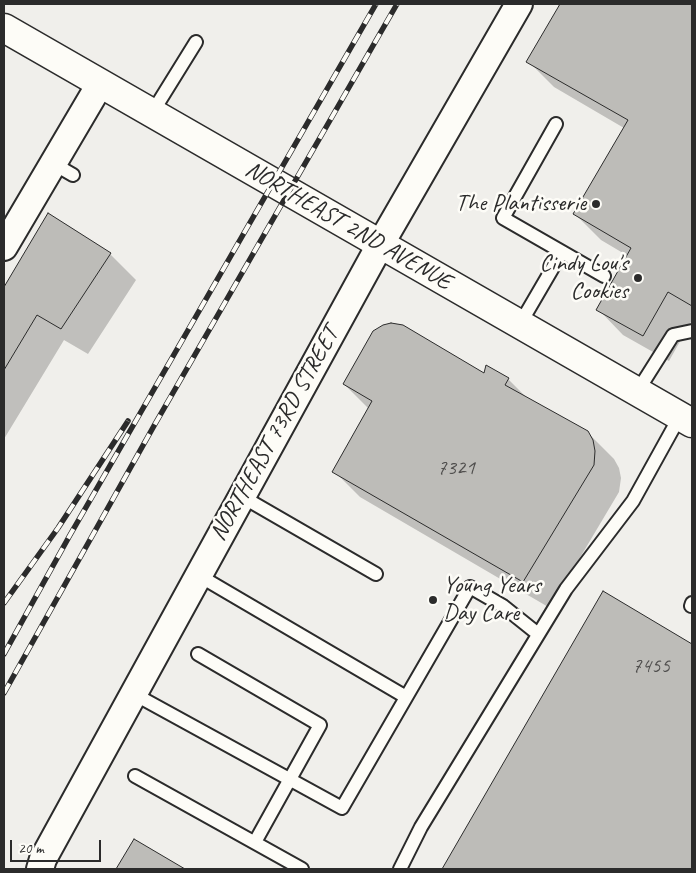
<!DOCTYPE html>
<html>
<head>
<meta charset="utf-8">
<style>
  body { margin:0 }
  #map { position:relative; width:696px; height:873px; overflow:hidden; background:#f0efeb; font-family:Caveat,sans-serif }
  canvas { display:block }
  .frame { position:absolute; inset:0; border:5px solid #2b2b2b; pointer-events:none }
  .scale { position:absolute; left:10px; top:840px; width:91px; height:22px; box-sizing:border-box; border:2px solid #2b2b2b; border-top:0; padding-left:6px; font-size:15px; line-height:18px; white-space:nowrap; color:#2b2b2b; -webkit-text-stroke:4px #fdfcf7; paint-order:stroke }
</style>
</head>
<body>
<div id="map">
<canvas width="696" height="873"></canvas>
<div class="frame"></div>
<div class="scale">20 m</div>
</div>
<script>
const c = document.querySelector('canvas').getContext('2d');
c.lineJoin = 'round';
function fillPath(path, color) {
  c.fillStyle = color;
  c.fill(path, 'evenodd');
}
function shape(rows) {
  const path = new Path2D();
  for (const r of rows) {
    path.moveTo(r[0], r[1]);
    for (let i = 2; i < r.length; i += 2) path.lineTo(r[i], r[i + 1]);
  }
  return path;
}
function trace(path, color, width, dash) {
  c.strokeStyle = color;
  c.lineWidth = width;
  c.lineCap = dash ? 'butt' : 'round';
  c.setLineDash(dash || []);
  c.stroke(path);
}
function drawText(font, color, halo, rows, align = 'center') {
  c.font = font + ' Caveat,sans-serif';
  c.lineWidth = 5;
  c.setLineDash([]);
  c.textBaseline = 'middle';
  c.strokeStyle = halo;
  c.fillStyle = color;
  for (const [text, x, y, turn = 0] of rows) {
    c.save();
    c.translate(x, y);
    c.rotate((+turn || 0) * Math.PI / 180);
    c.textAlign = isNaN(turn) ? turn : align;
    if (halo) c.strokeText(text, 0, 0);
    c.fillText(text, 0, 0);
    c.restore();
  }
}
const shadow = shape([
  [561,4,692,4,692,320,669,361,623,335,598,309,628,256,601,240,575,214,624,128,554,87,528,61],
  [49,214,110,254,136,280,88,354,64,340,4,439,4,289],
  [485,375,508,379,527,398,587,432,614,459,619,468,621,478,619,492,550,608,360,497,334,471,369,409,344,384],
  [603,592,692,646,692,869,444,869],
  [134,841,183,869,117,869]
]);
const building = shape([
  [560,4,692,4,692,306,668,292,643,336,596,310,631,248,573,214,628,120,526,62,560,4],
  [48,213,111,253,61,329,37,315,4,370,4,287,48,213],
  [391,323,403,325,484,373,486,365,509,378,505,385,588,431,593,440,595,451,594,465,523,582,332,472,372,401,343,384,373,331,383,325,391,323],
  [603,591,692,644,692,869,442,869,603,591],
  [134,839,185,869,116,869,134,839]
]);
const service = shape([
  [152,113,196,42],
  [556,124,503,218,604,276],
  [54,164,73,175],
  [520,324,562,252],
  [637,392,673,335,692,331],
  [241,496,376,574],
  [198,575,406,697],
  [691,606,692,603],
  [198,654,320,725,255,842],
  [134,694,342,808,470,587,503,606,538,634],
  [135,776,302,869],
  [400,869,421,827,566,589,633,501,680,416]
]);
const minor = shape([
  [4,247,100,84],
  [40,869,43,859,380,245,519,4]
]);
const secondary = shape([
  [4,28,692,423]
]);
const rail = shape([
  [4,603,58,528,128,421],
  [4,654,70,535,376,4],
  [4,693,155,424,397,4]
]);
const markers = [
  [596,204,5,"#2b2b2b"],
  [638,278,5,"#2b2b2b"],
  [433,600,5,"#2b2b2b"]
];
const numberNames = [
  ["7321",456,468],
  ["7455",651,666]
];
const poiNames = [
  ["The Plantisserie",586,204],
  ["Cindy Lou's",628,264],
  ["Cookies",628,292],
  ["Young Years",443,586,"left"],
  ["Day Care",443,614,"left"]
];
const streetNames = [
  ["NORTHEAST 2ND AVENUE",348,226,30],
  ["NORTHEAST 73RD STREET",275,434,-61]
];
fillPath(shadow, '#0003');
fillPath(building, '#bdbcb8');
trace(building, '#2b2b2b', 1);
trace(service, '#2b2b2b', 16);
trace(minor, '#2b2b2b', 30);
trace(secondary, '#2b2b2b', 31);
trace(service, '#fdfcf7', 12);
trace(minor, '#fdfcf7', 26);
trace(secondary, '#fdfcf7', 28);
trace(rail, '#2b2b2b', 5.5);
trace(rail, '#fdfcf7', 4, [11]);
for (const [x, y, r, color] of markers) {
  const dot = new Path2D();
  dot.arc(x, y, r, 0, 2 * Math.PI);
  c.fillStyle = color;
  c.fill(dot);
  trace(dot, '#fdfcf7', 2);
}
drawText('21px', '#504f4e', null, numberNames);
drawText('24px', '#2b2b2b', '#fdfcf7', poiNames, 'right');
drawText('24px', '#2b2b2b', '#fdfcf7', streetNames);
</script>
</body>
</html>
